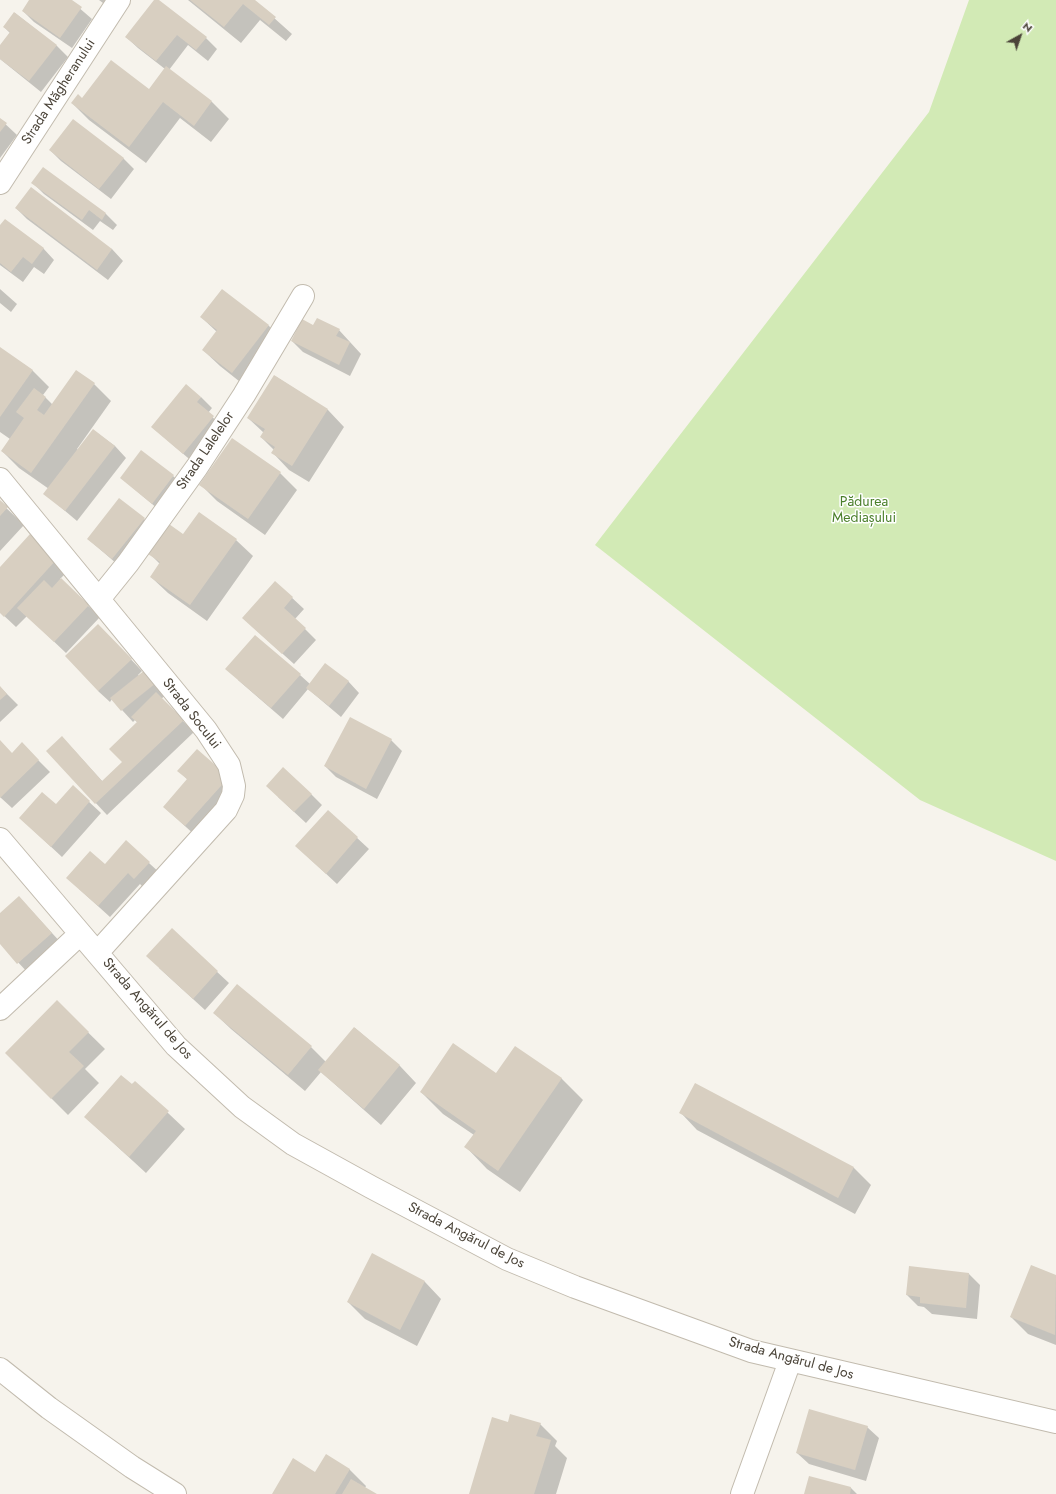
<!DOCTYPE html>
<html>
<head>
<meta charset="utf-8">
<style>
  body { margin:0 }
  #map { position:relative; width:1056px; height:1494px; overflow:hidden; background:#f6f3ec; font-family:Jost,sans-serif }
  canvas { display:block }
  .north { position:absolute; left:1000px; top:16px; width:40px; height:40px; -webkit-text-stroke:3px #fff; paint-order:stroke; rotate:40deg; font-size:11px; font-weight:700; line-height:16px; text-align:center; color:#4b4439 }
  .north::after { content:''; display:block; margin:auto; width:14px; height:18px; background:#4b4439; clip-path:polygon(50% 0,100% 100%,50% 72%,0 100%) }
</style>
</head>
<body>
<div id="map">
<canvas width="1056" height="1494"></canvas>
<div class="north">N</div>
</div>
<script>
const c = document.querySelector('canvas').getContext('2d');
c.lineJoin = 'round';
function fillPath(path, color) {
  c.fillStyle = color;
  c.fill(path, 'evenodd');
}
function shape(rows) {
  const path = new Path2D();
  for (const r of rows) {
    path.moveTo(r[0], r[1]);
    for (let i = 2; i < r.length; i += 2) path.lineTo(r[i], r[i + 1]);
  }
  return path;
}
function trace(path, color, width, dash) {
  c.strokeStyle = color;
  c.lineWidth = width;
  c.lineCap = dash ? 'butt' : 'round';
  c.setLineDash(dash || []);
  c.stroke(path);
}
function drawText(font, color, halo, rows, align = 'center') {
  c.font = font + ' Jost,sans-serif';
  c.lineWidth = 3;
  c.setLineDash([]);
  c.textBaseline = 'middle';
  c.strokeStyle = halo;
  c.fillStyle = color;
  for (const [text, x, y, turn = 0] of rows) {
    c.save();
    c.translate(x, y);
    c.rotate((+turn || 0) * Math.PI / 180);
    c.textAlign = isNaN(turn) ? turn : align;
    if (halo) c.strokeText(text, 0, 0);
    c.fillText(text, 0, 0);
    c.restore();
  }
}
const green = shape([
  [969,0,1056,0,1056,861,920,800,595,545,929,112]
]);
const shadow = shape([
  [31,0,70,0,92,19,72,48,34,22,23,11],
  [99,0,117,0,111,9],
  [155,0,157,0,206,38,217,49,208,61,188,45,169,70,212,102,229,119,211,142,180,118,146,163,89,120,72,103,82,99,149,90,165,69,138,48,126,37],
  [188,0,254,0,292,34,286,41,260,20,241,43],
  [15,13,57,46,68,57,41,92,0,59,0,46,10,33,4,27],
  [0,119,17,135,0,158],
  [50,150,123,158,134,169,111,199,61,161],
  [43,168,106,214,117,225,113,230,100,221,93,230,44,194,33,183],
  [16,208,112,249,123,261,108,280,27,219],
  [0,227,43,248,54,260,44,274,34,267,23,282,0,265],
  [0,289,17,304,11,312,0,303],
  [222,290,269,326,285,343,249,389,220,366,203,350,217,332,201,317],
  [314,327,339,330,361,354,350,376,303,352,292,341],
  [0,348,32,370,49,387,43,395,53,405,94,384,111,401,77,449,78,450,93,430,115,446,126,458,77,521,45,494,49,489,19,468,2,451,10,439,0,432],
  [275,376,328,410,344,427,309,482,289,470,273,453,274,450,261,437,264,433,248,418],
  [201,397,212,408,208,413,224,428,195,464,152,427],
  [141,452,173,476,185,487,164,514,121,478],
  [280,473,297,490,265,535,217,501,200,484],
  [0,502,24,525,0,551],
  [144,519,155,530,124,570,88,539],
  [30,535,68,571,60,579,100,617,66,653,27,616,16,627,0,612,0,568],
  [183,536,236,540,253,556,207,621,168,593,151,577,160,564,150,554],
  [275,582,304,609,295,619,316,640,294,664,255,629],
  [110,637,142,671,138,675,139,676,145,671,167,694,161,699,194,732,107,815,47,751,73,749,103,782,123,762,138,723,135,720,133,722,112,699,110,702,98,691],
  [300,675,310,684,348,681,359,693,341,717,308,689,283,719,238,680],
  [0,687,18,705,0,722],
  [391,740,402,751,377,799,336,777,325,766],
  [0,742,12,754,22,744,50,772,12,808,0,797],
  [179,771,239,788,197,837,164,807,188,780],
  [73,787,101,813,62,857,20,818,56,805],
  [311,794,322,805,306,823,278,797],
  [328,811,369,849,337,884,308,857],
  [126,842,161,874,146,890,140,884,110,917,79,889,105,865],
  [19,897,63,945,29,974,0,943,0,914],
  [172,930,229,983,205,1010,159,968],
  [237,985,311,1047,326,1062,355,1028,400,1066,416,1083,381,1125,321,1072,305,1091,231,1029,214,1013],
  [57,1002,105,1049,85,1069,99,1083,68,1115,6,1053],
  [497,1074,561,1078,583,1100,520,1192,487,1169,466,1147,474,1135,443,1114,421,1092],
  [135,1082,185,1129,146,1173,85,1117],
  [695,1085,854,1168,871,1185,855,1214,697,1130,681,1113],
  [373,1255,425,1282,441,1299,417,1346,365,1319,348,1302],
  [1032,1266,1056,1276,1056,1345,1028,1334,1011,1317],
  [969,1274,980,1285,977,1319,932,1314,924,1307,918,1306,907,1295],
  [508,1423,540,1424,557,1441,555,1446,567,1458,556,1494,470,1494],
  [867,1427,879,1438,866,1481,809,1464,797,1453],
  [349,1469,366,1486,365,1488,375,1494,273,1494,316,1473],
  [851,1488,857,1494,805,1494]
]);
const building = shape([
  [29,0,72,0,82,7,60,38,22,11],
  [154,0,159,0,207,37,196,50,177,35,156,61,125,37],
  [190,0,255,0,276,17,269,25,243,4,224,27],
  [14,12,57,45,29,81,0,59,0,45,10,32,3,27],
  [111,60,149,89,166,66,212,101,194,126,163,102,129,147,71,103,78,94,82,98],
  [0,118,7,123,0,132],
  [73,119,124,158,99,189,49,150],
  [43,167,106,213,102,220,89,210,82,220,31,183],
  [31,187,112,249,97,270,15,208],
  [5,219,44,248,32,264,23,257,11,272,0,263,0,225],
  [222,289,269,325,232,373,202,350,217,330,200,317],
  [317,318,340,329,336,336,350,342,339,365,291,341,302,319,313,325],
  [0,347,33,370,0,417],
  [76,370,95,383,31,473,1,451,24,418,16,412,34,388,46,397,37,410,44,415],
  [274,375,328,409,292,466,271,453,275,447,260,437,265,429,247,418],
  [186,384,201,397,197,402,214,416,183,454,151,427],
  [93,429,115,446,65,511,43,494],
  [232,438,281,472,248,519,199,485],
  [141,450,174,475,152,504,120,478],
  [119,498,145,518,112,559,87,539],
  [0,500,8,507,0,516],
  [199,512,237,539,190,605,150,577,160,562,148,554,169,524,183,534],
  [30,534,57,559,4,617,0,613,0,567],
  [61,578,89,605,54,642,17,608,44,580,52,588],
  [275,581,293,597,284,608,306,628,282,654,242,618],
  [98,624,132,659,98,691,65,656],
  [255,635,301,674,271,708,225,669],
  [325,663,349,681,329,706,306,688],
  [145,670,156,683,121,711,110,698],
  [0,686,7,694,0,700],
  [156,692,184,720,95,804,46,751,62,736,102,781,122,762,109,749,137,722,131,717],
  [350,717,392,739,366,789,324,766],
  [0,740,12,753,22,742,39,760,0,798],
  [197,749,229,777,185,826,163,807,187,779,177,771],
  [283,767,312,794,294,812,266,786],
  [73,785,90,801,51,847,19,818,42,792,56,804],
  [328,810,358,837,326,874,295,846],
  [126,840,150,862,134,879,128,873,98,906,66,878,90,851,105,864],
  [19,896,52,933,17,964,0,944,0,913],
  [172,928,218,971,193,999,146,956],
  [237,984,312,1046,288,1075,213,1013],
  [57,1000,89,1032,69,1052,84,1066,51,1099,5,1053],
  [354,1027,400,1065,364,1109,318,1070],
  [453,1043,496,1073,515,1046,562,1078,498,1171,464,1147,476,1131,420,1092],
  [121,1075,132,1084,135,1081,169,1111,129,1157,84,1117],
  [695,1083,854,1167,838,1198,679,1113],
  [372,1253,425,1281,400,1330,347,1302],
  [1031,1265,1056,1275,1055,1335,1010,1317],
  [909,1266,969,1273,966,1308,920,1303,920,1297,906,1295],
  [809,1409,868,1426,855,1470,796,1453],
  [510,1414,541,1423,536,1436,551,1440,534,1494,469,1494,492,1417,508,1422],
  [326,1454,350,1469,335,1494,272,1494,293,1458,315,1472],
  [809,1476,851,1487,850,1494,804,1494],
  [351,1479,377,1494,342,1494]
]);
const minor = shape([
  [0,183,119,0],
  [0,479,206,730,229,765,234,786,233,795,226,810,97,953],
  [99,599,128,563,197,467,244,395,303,296],
  [0,839,176,1046,242,1107,293,1144,371,1187,507,1259,575,1287,751,1351,1056,1422],
  [0,1009,80,934],
  [0,1369,49,1408,132,1467,175,1494],
  [742,1494,790,1361]
]);
const streetNames = [
  ["Strada Măgheranului",59,92,-57],
  ["Strada Lalelelor",206,451,-56],
  ["Strada Socului",191,714,52],
  ["Strada Angărul de Jos",147,1009,49],
  ["Strada Angărul de Jos",466,1236,27],
  ["Strada Angărul de Jos",791,1359,15]
];
const parkNames = [
  ["Pădurea",864,503],
  ["Mediașului",864,519]
];
fillPath(green, '#d2eab5');
fillPath(shadow, '#0003');
fillPath(building, '#d8cfc1');
trace(minor, '#c2bbae', 24);
trace(minor, '#fff', 22);
drawText('14px', '#4b4439', '#fff', streetNames);
drawText('14px', '#4a7f2a', '#fff', parkNames);
</script>
</body>
</html>
